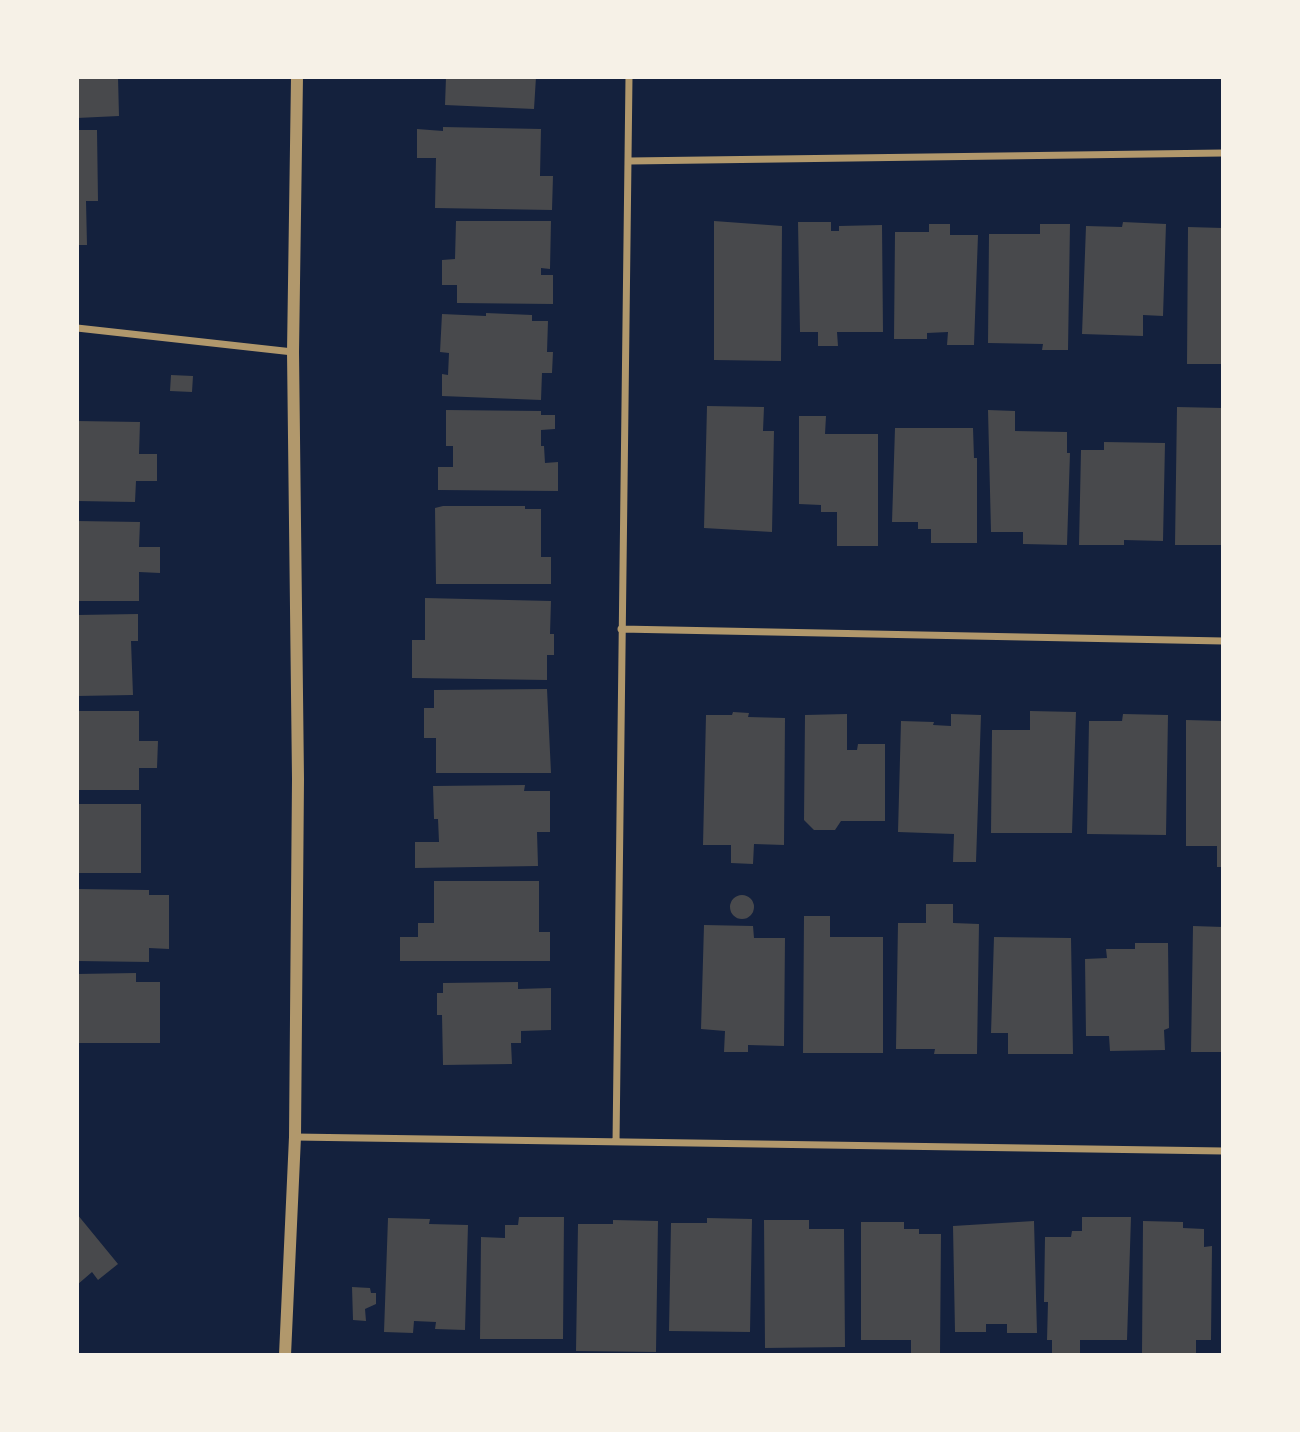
<!DOCTYPE html>
<html>
<head>
<meta charset="utf-8">
<style>
  body { margin:0 }
  #map { position:relative; width:1300px; height:1432px; overflow:hidden; background:#14213d; font-family:"IBM Plex Serif",serif }
  canvas { display:block }
  .frame { position:absolute; inset:0; border:79px solid #f6f1e7; pointer-events:none }
</style>
</head>
<body>
<div id="map">
<canvas width="1300" height="1432"></canvas>
<div class="frame"></div>
</div>
<script>
const c = document.querySelector('canvas').getContext('2d');
c.lineJoin = 'round';
function fillPath(path, color) {
  c.fillStyle = color;
  c.fill(path, 'evenodd');
}
function shape(rows) {
  const path = new Path2D();
  for (const r of rows) {
    if (r.length === 3) {
      path.moveTo(r[0] + r[2], r[1]);
      path.arc(r[0], r[1], r[2], 0, 2 * Math.PI);
      continue;
    }
    path.moveTo(r[0], r[1]);
    for (let i = 2; i < r.length; i += 2) path.lineTo(r[i], r[i + 1]);
  }
  return path;
}
function trace(path, color, width, dash) {
  c.strokeStyle = color;
  c.lineWidth = width;
  c.lineCap = dash ? 'butt' : 'round';
  c.setLineDash(dash || []);
  c.stroke(path);
}
const building = shape([
  [77,77,118,77,119,116,77,118],
  [446,77,536,77,534,109,445,105],
  [443,127,541,129,540,176,553,176,552,210,435,208,436,158,417,158,417,129,443,131],
  [77,130,97,130,98,201,86,201,87,245,77,245],
  [456,221,551,221,550,269,541,268,541,275,553,275,553,304,457,303,457,285,442,285,442,260,455,259],
  [714,221,782,226,781,361,714,360],
  [798,222,831,222,831,231,839,231,839,226,882,225,883,332,837,332,838,346,818,346,818,332,800,332],
  [1123,222,1166,224,1163,316,1143,315,1143,336,1082,334,1086,226,1122,227],
  [929,224,950,224,950,235,978,235,974,345,947,345,948,332,927,333,927,339,894,339,895,232,929,232],
  [1040,224,1070,224,1068,350,1042,350,1043,344,988,343,989,234,1040,234],
  [1188,227,1223,228,1223,364,1187,364],
  [486,313,532,315,532,321,548,321,547,352,553,352,552,373,542,373,541,400,442,396,442,374,448,375,449,353,440,352,442,314,486,316],
  [171,375,193,376,192,392,170,391],
  [707,406,764,407,763,431,774,431,772,532,704,528],
  [1177,407,1223,408,1223,545,1175,545],
  [446,410,541,411,541,415,555,415,555,429,541,430,541,446,544,446,545,463,558,462,558,491,438,490,438,467,453,467,453,446,446,446],
  [988,410,1015,411,1015,431,1067,432,1067,453,1070,453,1067,545,1023,544,1023,532,991,532],
  [799,416,826,416,825,434,878,434,878,546,837,546,837,512,821,512,821,505,799,504],
  [77,421,140,422,139,454,157,454,157,481,136,481,135,502,77,501],
  [895,428,973,428,974,458,977,458,977,543,931,543,931,529,918,529,918,522,892,522],
  [1104,442,1165,443,1163,541,1124,540,1124,545,1079,545,1081,450,1104,450],
  [443,506,525,506,525,509,541,509,541,557,551,557,551,584,436,584,435,508],
  [77,521,140,522,139,547,160,547,160,573,139,572,139,601,77,601],
  [425,598,551,601,550,634,554,634,554,655,547,655,547,680,412,678,412,640,425,640],
  [138,614,138,641,131,641,133,695,77,696,77,615],
  [547,689,551,773,436,773,436,738,424,738,424,708,434,708,434,690],
  [77,711,139,711,139,741,158,741,157,768,139,768,139,790,77,790],
  [1030,711,1076,712,1072,833,991,833,992,730,1030,730],
  [733,712,749,713,748,717,785,718,784,845,754,844,753,864,731,863,731,845,703,845,706,715,732,715],
  [847,714,847,750,857,750,858,744,885,744,885,821,841,821,835,830,814,830,804,820,805,715],
  [951,714,981,715,976,862,953,862,954,834,898,832,901,721,934,722,933,725,951,726],
  [1123,714,1168,715,1166,835,1087,834,1089,721,1122,721],
  [1186,720,1223,721,1223,867,1217,867,1217,846,1186,846],
  [525,785,524,791,550,791,550,832,537,832,538,866,415,868,415,842,439,842,438,819,434,819,433,786],
  [77,804,141,804,141,873,77,873],
  [434,881,539,881,539,932,550,932,550,961,400,961,400,937,418,937,418,923,434,923],
  [77,889,149,890,149,895,169,895,169,949,149,948,149,962,77,961],
  [742,907,12],
  [926,904,953,904,953,923,979,924,977,1054,934,1054,935,1049,896,1049,898,923,926,923],
  [804,916,830,916,830,937,883,937,883,1053,803,1053],
  [704,925,753,926,754,938,785,938,784,1046,748,1045,748,1052,724,1052,725,1031,701,1029],
  [1193,926,1223,927,1223,1052,1191,1052],
  [994,937,1071,938,1073,1054,1008,1054,1008,1033,991,1033],
  [1135,943,1168,943,1169,1028,1164,1030,1165,1050,1110,1051,1109,1036,1086,1036,1085,959,1107,958,1106,949,1135,949],
  [136,973,136,982,160,982,160,1043,77,1043,77,974],
  [518,982,518,989,551,988,551,1030,521,1031,521,1043,511,1043,512,1064,443,1065,442,1015,437,1015,437,993,443,993,443,983],
  [77,1214,118,1264,98,1280,92,1272,77,1285],
  [519,1217,564,1217,563,1339,480,1339,481,1237,505,1238,505,1225,518,1225],
  [1082,1217,1131,1217,1127,1340,1080,1340,1080,1355,1052,1355,1052,1340,1047,1340,1048,1302,1044,1302,1045,1237,1071,1237,1072,1231,1082,1231],
  [388,1218,430,1219,429,1224,468,1225,465,1330,435,1329,436,1322,414,1321,413,1333,384,1332],
  [707,1218,752,1219,750,1332,669,1331,671,1223,707,1223],
  [613,1220,658,1221,656,1352,576,1351,578,1224,613,1224],
  [764,1220,809,1220,809,1229,844,1229,845,1347,765,1348],
  [1034,1221,1037,1333,1007,1333,1007,1324,986,1324,986,1332,955,1332,953,1226],
  [1143,1221,1183,1222,1183,1228,1204,1229,1204,1247,1212,1246,1211,1340,1196,1340,1196,1353,1142,1353],
  [861,1222,904,1222,904,1229,919,1229,919,1234,941,1234,940,1355,911,1355,911,1340,861,1340],
  [352,1287,370,1288,371,1293,376,1293,376,1304,365,1309,366,1321,353,1320]
]);
const minor = shape([
  [630,161,1223,153],
  [77,328,293,352],
  [621,629,1223,641],
  [295,1137,1223,1151],
  [616,1142,629,77]
]);
const tertiary = shape([
  [285,1355,295,1137,298,779,293,352,297,77]
]);
fillPath(building, '#48494c');
trace(minor, '#b1986c', 7);
trace(tertiary, '#b1986c', 12);
</script>
</body>
</html>
